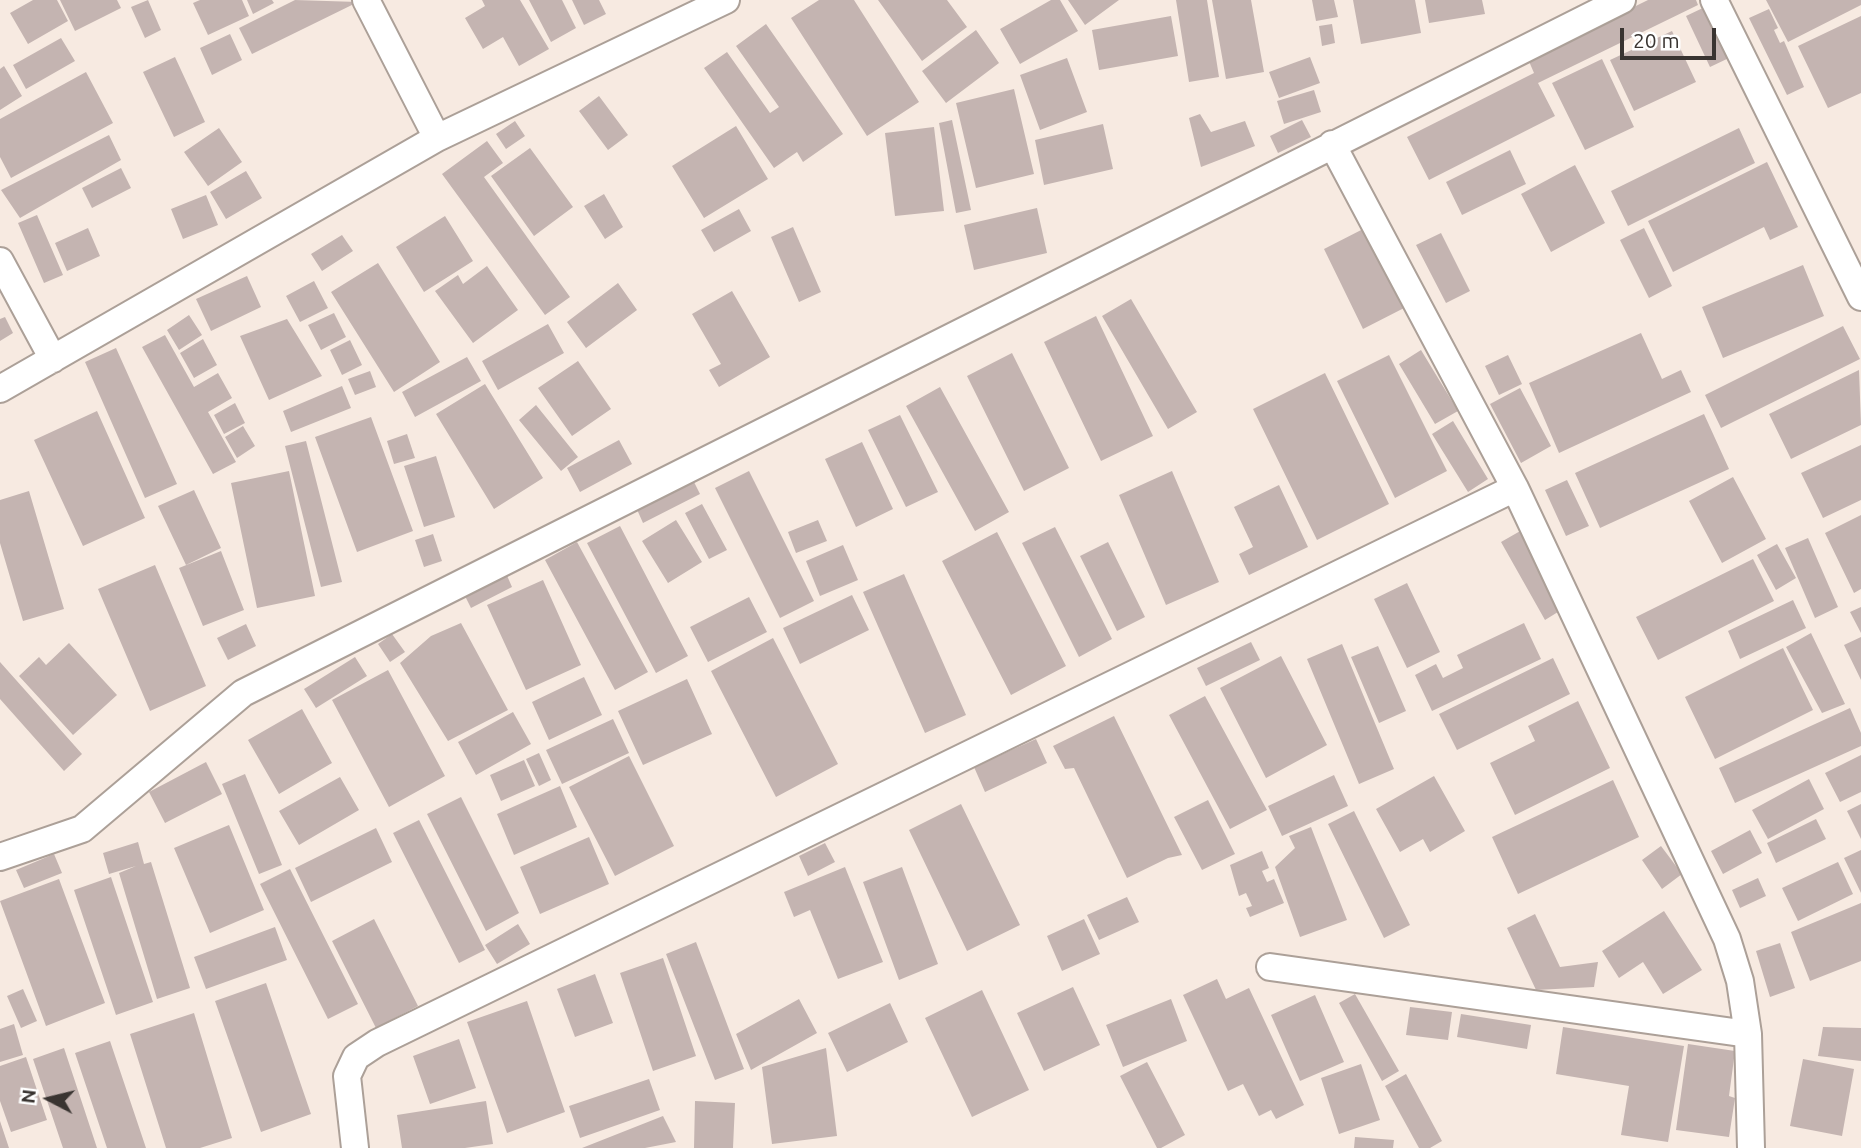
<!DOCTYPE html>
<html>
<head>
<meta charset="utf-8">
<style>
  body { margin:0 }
  #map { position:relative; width:1861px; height:1148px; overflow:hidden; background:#f7eae1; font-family:Ubuntu,sans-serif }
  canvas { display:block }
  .north { position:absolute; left:14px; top:1064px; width:70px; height:70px; -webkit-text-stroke:5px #fff; paint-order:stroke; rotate:277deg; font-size:19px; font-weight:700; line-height:28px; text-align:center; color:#393431 }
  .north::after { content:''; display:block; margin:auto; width:24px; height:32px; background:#393431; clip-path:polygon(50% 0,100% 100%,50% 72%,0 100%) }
  .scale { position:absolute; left:1620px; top:28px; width:96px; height:32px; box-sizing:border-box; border:4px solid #393431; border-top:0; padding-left:9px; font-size:21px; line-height:24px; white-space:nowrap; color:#393431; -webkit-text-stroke:5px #fff; paint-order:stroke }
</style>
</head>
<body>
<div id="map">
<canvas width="1861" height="1148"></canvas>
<div class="north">N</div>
<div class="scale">20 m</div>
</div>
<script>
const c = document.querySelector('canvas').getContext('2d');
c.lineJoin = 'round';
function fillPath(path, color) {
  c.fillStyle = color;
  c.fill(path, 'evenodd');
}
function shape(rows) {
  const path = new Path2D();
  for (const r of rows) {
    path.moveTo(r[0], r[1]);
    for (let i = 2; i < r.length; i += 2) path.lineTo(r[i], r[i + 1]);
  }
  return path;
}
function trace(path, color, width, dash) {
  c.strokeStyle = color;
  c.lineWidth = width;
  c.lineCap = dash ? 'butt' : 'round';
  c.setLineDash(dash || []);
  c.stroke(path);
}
const building = shape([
  [33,0,57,0,68,21,28,44,10,13],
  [60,0,117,0,121,8,75,31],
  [148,0,161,30,145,38,131,7],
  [200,0,242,0,249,16,208,35,193,3],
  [247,0,272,0,274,3,253,14],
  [295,0,358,2,252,54,239,28],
  [482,0,520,0,549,49,519,66,503,37,483,49,465,18,485,6],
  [529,0,562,0,576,28,551,42],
  [572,0,599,0,606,14,584,25],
  [819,0,854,0,919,102,867,136,791,18],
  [878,0,947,0,967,27,922,61],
  [1051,0,1060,0,1078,31,1020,64,1000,29],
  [1068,0,1119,0,1085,25],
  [1176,0,1207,0,1219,77,1189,82],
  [1212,0,1251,0,1264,72,1226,79],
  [1312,0,1334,0,1338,17,1316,21],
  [1353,0,1415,0,1421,33,1361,44],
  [1425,0,1482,0,1485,14,1429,23],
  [1648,0,1696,0,1698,5,1538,83,1555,116,1429,180,1407,137,1534,73,1528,59],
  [1766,0,1861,0,1861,5,1788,42],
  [1707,6,1731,57,1710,67,1686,16],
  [1769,9,1778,28,1774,30,1780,43,1784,41,1804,87,1787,95,1749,18],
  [1171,16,1178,56,1099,70,1092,30],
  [1861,16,1861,93,1828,108,1798,46],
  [766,24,843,134,803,162,797,152,774,168,704,68,727,52,770,113,779,107,736,46],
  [1332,24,1335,43,1322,46,1319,26],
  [976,30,999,63,946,103,922,71],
  [1672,31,1696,82,1634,111,1610,60],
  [230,34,242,60,212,75,200,48],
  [61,38,75,61,26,89,13,65],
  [175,57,205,122,174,137,143,72],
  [1310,57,1320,83,1279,98,1269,72],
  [1067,58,1087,112,1040,130,1020,75],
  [1602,59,1634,127,1585,150,1552,83],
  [4,66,22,96,0,110,0,69],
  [86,72,113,123,11,178,0,157,0,119],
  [1014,89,1034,174,976,188,956,103],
  [1314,90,1321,112,1284,124,1277,101],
  [599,96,628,135,608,150,579,111],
  [1200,114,1211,132,1245,121,1255,146,1201,167,1189,118],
  [952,120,971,210,956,213,939,123],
  [1302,120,1311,137,1278,153,1270,136],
  [515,121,525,136,506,149,496,134],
  [1103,124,1113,169,1044,185,1035,140],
  [736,126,768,179,704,218,672,166],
  [934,127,944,211,895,216,885,133],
  [219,128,242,162,208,186,184,152],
  [1739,128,1755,163,1628,226,1611,191],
  [109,135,121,160,20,218,1,190],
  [487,141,503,163,484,177,570,297,545,315,442,174],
  [530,148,573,207,534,236,491,176],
  [1510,150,1526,184,1462,215,1446,182],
  [1767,162,1798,227,1770,240,1764,227,1673,272,1648,221],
  [1575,165,1605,223,1551,252,1521,194],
  [121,168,131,188,92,208,82,188],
  [246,171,262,198,226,219,210,192],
  [604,194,623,227,605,239,584,206],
  [206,195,218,225,183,239,171,209],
  [1037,208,1047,253,974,270,964,225],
  [739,209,751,231,714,252,701,230],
  [37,215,63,275,44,283,18,223],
  [445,216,473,261,424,292,396,247],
  [793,227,821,292,799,302,771,237],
  [1367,227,1406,307,1363,329,1324,249],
  [88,228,100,256,67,271,55,243],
  [1644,228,1672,286,1649,298,1620,240],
  [1441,233,1470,291,1446,303,1416,245],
  [342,235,353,251,322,271,311,254],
  [378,263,440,362,394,392,331,292],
  [1803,265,1824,316,1723,358,1702,307],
  [487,266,518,310,473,343,435,291,458,275,463,284],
  [247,276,261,307,211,331,196,299],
  [314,281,328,308,300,322,286,296],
  [618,283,637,310,586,348,567,322],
  [732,291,770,357,719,387,709,370,721,364,692,314],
  [1131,299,1197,412,1168,429,1102,316],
  [334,313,346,337,321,350,308,325],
  [189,315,202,335,179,350,167,330],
  [1096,316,1153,436,1101,461,1044,342],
  [5,317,13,333,0,341,0,319],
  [287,319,322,376,269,400,240,336],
  [548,324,564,353,498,390,482,361],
  [1843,326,1860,359,1721,428,1705,395],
  [1641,333,1662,379,1681,370,1691,392,1559,453,1529,383],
  [165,335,194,387,218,373,232,398,208,412,236,462,213,474,142,347],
  [203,339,217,365,194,378,180,353],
  [350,340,362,365,342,375,330,350],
  [116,348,177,484,145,498,85,362],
  [1421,350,1458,411,1435,424,1399,364],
  [1012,353,1069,468,1024,491,967,376],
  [1389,355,1447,471,1395,498,1337,381],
  [1508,355,1522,384,1499,395,1485,366],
  [467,357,481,381,415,417,402,392],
  [578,361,611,409,572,436,538,388],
  [1859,370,1861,425,1791,459,1769,414],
  [370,371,376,387,355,395,348,379],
  [1325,373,1389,504,1317,540,1253,409],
  [485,384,543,478,494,509,436,414],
  [342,386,351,408,291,432,283,411],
  [940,387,1009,512,975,531,906,406],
  [1520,388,1551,446,1521,463,1490,404],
  [235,403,245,423,224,434,214,415],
  [536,405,578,457,561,471,519,420],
  [97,411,145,518,83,546,34,440],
  [1704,414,1729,469,1600,528,1575,473],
  [900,415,938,492,906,507,868,430],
  [371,417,413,531,357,552,315,437],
  [1453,421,1488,479,1468,492,1432,434],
  [243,426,255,446,237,458,225,437],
  [407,434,415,458,394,464,387,441],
  [619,440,632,464,580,492,567,468],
  [306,441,342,582,321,587,285,446],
  [862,442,893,509,856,527,825,459],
  [1861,445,1861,500,1823,518,1801,473],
  [436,456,455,517,424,527,404,466],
  [289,471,315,596,257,608,231,483],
  [749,471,814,601,780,618,715,488],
  [1172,471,1219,582,1166,605,1119,495],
  [691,476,700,494,643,523,635,505],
  [1733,477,1766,539,1722,563,1689,501],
  [1567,480,1589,526,1566,536,1545,490],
  [1279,485,1308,547,1249,575,1239,554,1253,547,1234,507],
  [194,490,221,548,186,565,158,506],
  [29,491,64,609,23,621,0,543,0,500],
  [702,504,727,550,709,559,685,513],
  [1861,515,1861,589,1854,593,1825,533],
  [676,520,702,562,668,583,642,541],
  [818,520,827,541,796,553,788,532],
  [620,526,688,656,656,673,587,543],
  [1055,527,1112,639,1079,657,1022,543],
  [1522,530,1566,607,1545,620,1501,542],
  [997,532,1066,666,1011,695,942,561],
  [433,534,442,561,424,567,415,540],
  [1808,538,1838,607,1815,618,1785,548],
  [577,542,648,672,615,690,545,560],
  [1108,542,1145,617,1117,631,1080,556],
  [1777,544,1796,578,1776,590,1757,555],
  [843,545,858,580,820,596,806,561],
  [221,551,244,610,203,626,179,568],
  [1753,559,1774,601,1658,660,1636,617],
  [155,565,206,686,150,711,98,589],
  [505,571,512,587,471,608,463,592],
  [904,574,966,715,925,733,863,592],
  [543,580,581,665,526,690,487,605],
  [1407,583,1440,652,1407,668,1374,599],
  [852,595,869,630,800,664,783,628],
  [749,597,767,632,708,662,690,627],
  [1793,600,1806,628,1740,659,1728,631],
  [1861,607,1861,633,1850,612],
  [461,623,508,710,448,741,400,663,431,636],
  [1524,623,1541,659,1432,711,1415,675,1436,664,1443,678,1463,668,1457,655],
  [246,624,256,646,228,660,217,638],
  [1811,633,1845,704,1822,713,1786,647],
  [392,634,405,652,390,662,378,644],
  [1861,637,1861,680,1844,645],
  [773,638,838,764,776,797,711,671],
  [1251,642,1260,660,1206,686,1197,668],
  [69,643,117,695,73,735,19,676,39,657,46,665],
  [1342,644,1394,769,1359,784,1307,659],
  [1378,646,1406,711,1379,723,1351,657],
  [1783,648,1813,710,1715,759,1685,697],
  [1281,656,1327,745,1266,778,1220,688],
  [355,657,367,676,316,708,304,689],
  [1553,658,1570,694,1457,750,1439,714],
  [0,662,82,754,64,771,0,699],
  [388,670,445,776,389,807,332,700],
  [584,677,602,715,549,740,532,702],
  [687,679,712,734,643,765,618,711],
  [1205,696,1267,810,1230,829,1169,715],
  [1578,701,1610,768,1515,815,1490,763,1535,741,1528,726],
  [1850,708,1861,733,1861,746,1735,803,1719,768],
  [302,709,332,763,279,794,248,740],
  [513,712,531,744,476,775,458,742],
  [1114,716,1182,855,1168,858,1127,878,1074,768,1065,769,1053,746],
  [613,719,629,753,562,784,546,750],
  [1036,739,1047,763,985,792,974,767],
  [539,753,551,780,539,786,526,759],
  [1861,755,1861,792,1840,802,1825,773],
  [629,756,674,846,615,876,569,787],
  [524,760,535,786,501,801,490,775],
  [206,762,222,794,165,823,149,792],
  [245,774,282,865,259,874,222,784],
  [1334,775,1348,806,1282,836,1268,806],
  [1434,776,1465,831,1430,852,1423,839,1400,852,1376,809],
  [340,777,359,810,299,845,279,811],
  [1809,779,1824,809,1768,839,1752,810],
  [1613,780,1639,837,1518,894,1492,837],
  [560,786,577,827,514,855,497,814],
  [461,797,519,913,486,931,427,814],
  [1208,800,1235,854,1202,870,1174,817],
  [961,804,1020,925,967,951,909,830],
  [1861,804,1861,839,1847,811],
  [1354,811,1410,925,1384,938,1328,824],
  [1816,819,1826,839,1776,863,1767,843],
  [419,820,485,950,459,963,393,833],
  [229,825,264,910,210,933,174,848],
  [1311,827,1347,920,1300,937,1275,867,1295,848,1289,836],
  [376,828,392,862,311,902,295,868],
  [1750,830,1762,853,1723,874,1711,851],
  [589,837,609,884,540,914,520,867],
  [138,842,144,864,151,862,190,988,157,999,119,873,136,866,109,874,103,853],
  [825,843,835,862,808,876,799,856],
  [1661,846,1682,874,1662,889,1642,860],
  [1861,850,1861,893,1844,858],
  [1262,851,1269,868,1262,871,1267,882,1274,879,1284,903,1250,917,1246,908,1252,906,1246,893,1239,896,1230,865],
  [54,854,62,873,24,888,16,870],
  [1838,862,1853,894,1798,921,1782,888],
  [845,867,883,962,838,979,810,910,794,917,784,892],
  [902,867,938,964,899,980,863,882],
  [290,869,358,1004,328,1019,260,884],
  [111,877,153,1002,116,1015,74,890],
  [1758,878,1766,896,1740,908,1732,890],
  [59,879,105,1003,46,1026,0,901],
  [1127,897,1139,922,1099,940,1087,915],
  [1861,903,1861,961,1810,981,1791,932],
  [1664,911,1702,970,1663,994,1643,962,1619,978,1602,951],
  [1535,914,1560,967,1598,962,1594,987,1536,990,1507,928],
  [374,919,418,1006,376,1028,332,941],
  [1084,919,1100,954,1062,971,1047,936],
  [518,924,530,944,497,964,485,945],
  [275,927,287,960,206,989,194,957],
  [696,942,744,1069,715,1080,666,954],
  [1780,943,1795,988,1770,997,1756,951],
  [663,958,696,1056,653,1071,620,973],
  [595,974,613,1023,575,1037,557,989],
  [1217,979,1226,999,1249,988,1304,1105,1276,1119,1271,1110,1259,1116,1243,1084,1228,1091,1183,995],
  [266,983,311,1114,261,1132,215,1001],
  [1073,987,1100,1045,1044,1071,1017,1013],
  [23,989,37,1021,21,1028,7,996],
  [982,990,1029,1090,972,1117,925,1018],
  [1355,994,1399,1071,1382,1081,1339,1003],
  [1315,995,1344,1062,1300,1081,1271,1015],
  [799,999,817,1033,751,1070,736,1034],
  [1171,999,1187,1041,1123,1067,1106,1025],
  [527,1001,565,1112,507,1133,467,1022],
  [890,1003,908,1042,847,1072,828,1033],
  [1410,1007,1452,1012,1448,1040,1406,1035],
  [194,1013,232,1138,200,1148,166,1148,130,1034],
  [1461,1014,1531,1025,1527,1049,1457,1037],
  [14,1024,23,1055,0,1062,0,1029],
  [1563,1027,1684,1046,1668,1142,1621,1135,1629,1086,1556,1074],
  [1823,1027,1861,1028,1861,1061,1818,1056],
  [459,1039,476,1088,430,1104,413,1056],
  [110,1041,146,1148,107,1148,75,1053],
  [1688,1044,1735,1051,1729,1096,1735,1098,1729,1137,1676,1130],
  [64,1048,97,1148,63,1148,33,1059],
  [826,1048,837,1136,772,1144,762,1067],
  [26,1057,47,1120,11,1132,0,1101,0,1066],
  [1803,1059,1854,1069,1842,1136,1790,1126],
  [1147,1062,1185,1135,1161,1148,1157,1148,1120,1076],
  [1361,1064,1380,1120,1339,1134,1321,1078],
  [1406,1074,1442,1141,1430,1148,1419,1148,1385,1086],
  [649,1079,660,1110,580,1138,569,1106],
  [486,1101,493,1144,465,1148,402,1148,397,1115],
  [695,1101,735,1103,733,1148,694,1148],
  [663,1116,676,1142,645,1148,582,1148],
  [0,1121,9,1148,0,1148],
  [1355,1137,1394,1140,1393,1148,1354,1148]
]);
const street = shape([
  [366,0,437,138],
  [1714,0,1861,297],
  [1332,144,1515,488,1727,939,1740,981,1748,1034,1751,1148],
  [0,261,53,359],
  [0,389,437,138,726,0],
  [0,857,82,829,243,693,1622,0],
  [1270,967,1748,1034],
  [355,1148,347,1076,356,1057,377,1043,1515,488]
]);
fillPath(building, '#c4b4b1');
trace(street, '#aca098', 30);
trace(street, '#fff', 26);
</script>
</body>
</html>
